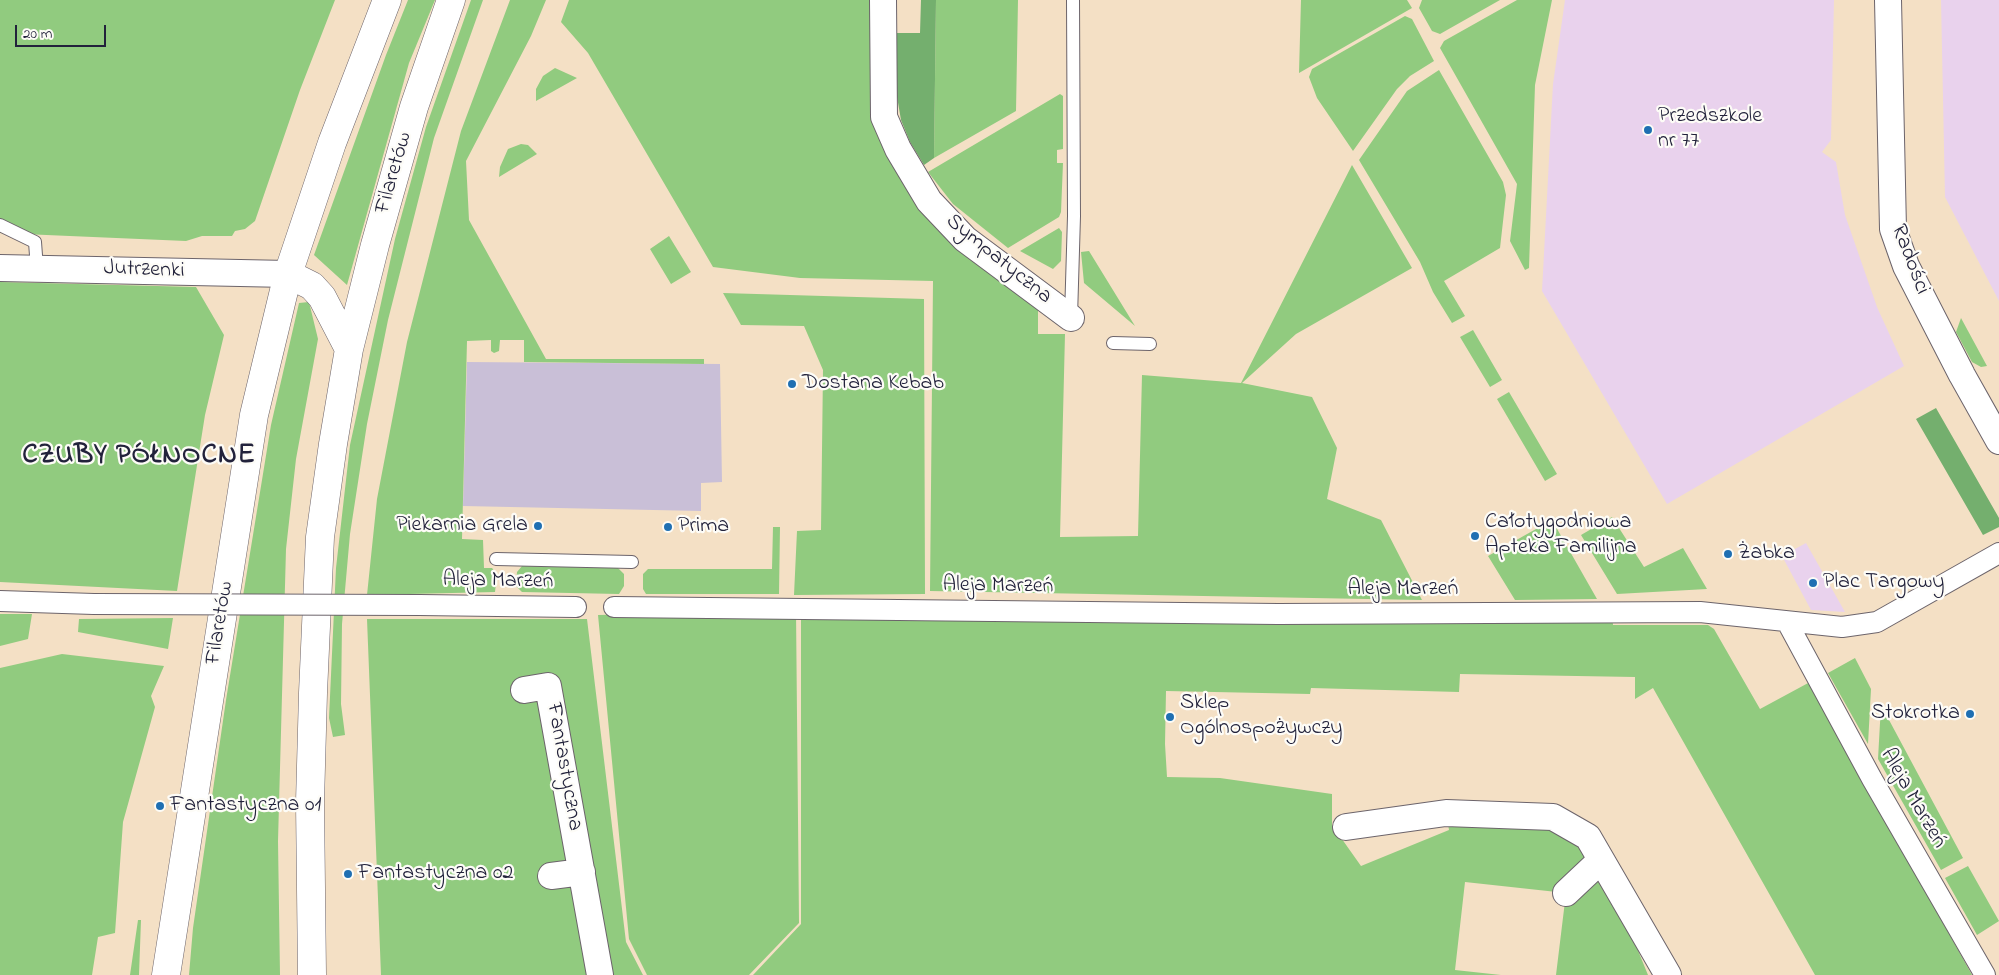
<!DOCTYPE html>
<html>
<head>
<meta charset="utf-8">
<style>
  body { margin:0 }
  #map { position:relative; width:1999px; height:975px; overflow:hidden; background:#f4e0c5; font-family:"Indie Flower",sans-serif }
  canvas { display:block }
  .scale { position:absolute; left:15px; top:25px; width:91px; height:22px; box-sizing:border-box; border:2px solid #22223b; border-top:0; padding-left:6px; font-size:15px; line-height:18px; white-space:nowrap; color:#22223b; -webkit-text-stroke:4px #fdfcf7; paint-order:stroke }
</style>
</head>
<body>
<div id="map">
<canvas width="1999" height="975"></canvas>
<div class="scale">20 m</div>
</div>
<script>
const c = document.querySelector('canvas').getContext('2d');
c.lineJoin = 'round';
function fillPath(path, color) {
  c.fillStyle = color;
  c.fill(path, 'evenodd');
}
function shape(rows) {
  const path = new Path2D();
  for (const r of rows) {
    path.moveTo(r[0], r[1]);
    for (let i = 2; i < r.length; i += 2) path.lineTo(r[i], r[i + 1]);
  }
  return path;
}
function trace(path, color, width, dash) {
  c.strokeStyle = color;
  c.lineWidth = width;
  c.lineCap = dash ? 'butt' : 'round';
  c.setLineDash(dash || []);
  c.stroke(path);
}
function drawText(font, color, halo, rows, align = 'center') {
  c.font = font + ' "Indie Flower",sans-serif';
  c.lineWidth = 4.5;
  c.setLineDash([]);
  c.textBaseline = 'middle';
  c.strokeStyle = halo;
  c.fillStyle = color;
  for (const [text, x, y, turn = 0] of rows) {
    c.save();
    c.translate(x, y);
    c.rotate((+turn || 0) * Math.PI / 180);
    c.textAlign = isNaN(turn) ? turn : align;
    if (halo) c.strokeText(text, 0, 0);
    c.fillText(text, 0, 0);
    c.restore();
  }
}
const built = shape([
  [1565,0,1834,0,1831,140,1822,152,1836,162,1845,215,1877,307,1904,366,1667,504,1542,291,1553,84],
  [1941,0,1999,0,1999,301,1945,197],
  [1806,543,1845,612,1811,610,1782,556]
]);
const industrial = shape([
  [467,362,720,364,722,482,701,483,701,511,463,506]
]);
const green = shape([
  [0,0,335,0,300,90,255,221,245,229,235,231,232,236,202,236,186,241,0,233],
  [408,0,435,0,409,63,347,285,314,255,386,55],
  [471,0,483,0,434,138,388,320,367,424,350,534,342,624,341,704,345,735,333,737,329,718,336,568,350,445,395,239,426,127],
  [510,0,546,0,531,36,466,161,469,220,546,359,704,359,704,364,524,362,524,340,500,340,499,351,494,353,491,351,491,340,467,341,462,539,483,540,484,568,492,568,497,574,495,592,367,595,377,499,407,342,461,131],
  [569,0,884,0,884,117,915,176,1038,295,1038,334,1065,334,1060,537,1138,536,1142,375,1241,383,1352,165,1412,268,1296,334,1242,383,1312,397,1337,448,1327,499,1381,520,1422,600,930,591,933,281,800,278,713,267,588,53,561,22],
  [936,0,1018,0,1016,111,934,158],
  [1301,0,1407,0,1412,8,1299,73],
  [1422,0,1500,0,1440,34,1432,31,1419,8],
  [1517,0,1552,0,1535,85,1529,268,1525,270,1510,241,1517,184,1440,48,1444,41],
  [1405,16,1412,19,1434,61,1410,76,1397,89,1353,151,1317,98,1309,77,1312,69],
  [555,68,577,78,536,101,536,89,543,76],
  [1439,70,1503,182,1506,195,1500,248,1444,281,1465,316,1452,323,1433,292,1420,262,1359,160,1407,91],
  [1060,94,1063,96,1063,149,1057,150,1057,163,1063,163,1061,212,1059,217,1008,248,953,204,928,172],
  [521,144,528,145,537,154,499,177,500,167,508,149],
  [1059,228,1062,232,1061,261,1053,269,1020,251],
  [669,236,691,272,671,284,650,249],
  [1089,251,1135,326,1084,283,1081,252],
  [0,282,196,287,224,335,205,415,177,591,0,582],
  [723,293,924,299,925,594,794,595,797,531,821,530,823,370,804,326,741,325],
  [309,302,318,339,296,459,286,549,278,841,280,975,189,975,193,928,226,700,271,425,299,303],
  [1961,318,1987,366,1981,367,1972,362,1956,332],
  [1473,330,1502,380,1490,387,1460,337],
  [1509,392,1557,474,1545,481,1497,399],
  [1612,517,1644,567,1683,548,1707,589,1617,594,1581,535],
  [1552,520,1597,599,1515,600,1488,556],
  [773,527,780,527,779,594,646,594,643,589,643,574,648,569,772,569],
  [522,566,618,568,624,574,624,586,619,594,522,592,516,586,517,572],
  [801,609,1612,614,1613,625,1708,625,1714,629,1760,709,1810,682,1972,975,1815,975,1653,688,1635,699,1635,677,1460,674,1459,692,1311,688,1310,694,1166,691,1165,744,1167,777,1220,778,1332,794,1332,825,1361,866,1449,830,1446,813,1553,817,1601,860,1648,975,1556,975,1566,893,1465,882,1455,970,1501,975,753,975,801,924],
  [796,611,799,923,749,975,647,975,629,939,598,615],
  [0,614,32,614,28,639,0,646],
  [173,618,168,649,78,632,79,619],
  [367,619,587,619,626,942,643,975,381,975],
  [62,654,164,666,151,696,155,707,123,822,115,933,98,937,92,975,0,975,0,668],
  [1855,658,1871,689,1868,744,1828,673],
  [1881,705,1963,858,1941,870,1878,759],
  [1968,866,1999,921,1977,935,1945,878],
  [138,920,141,920,139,975,130,975]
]);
const forest = shape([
  [921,0,936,0,934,158,924,165,910,142,901,120,896,91,896,33,920,33],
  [1936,408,1999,518,1999,527,1983,535,1916,419]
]);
const service = shape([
  [0,225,35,242,37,269],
  [1071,317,1074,216,1073,0],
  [1113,343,1150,344],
  [496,559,632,562]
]);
const pedestrian = shape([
  [0,601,94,604],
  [419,605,576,607],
  [614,607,1278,614,1700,612,1842,627,1877,622,1999,553],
  [1787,622,1872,779,1985,975]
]);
const minor = shape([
  [883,0,884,117,898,149,929,201,965,239,1071,318],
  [1888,0,1893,229,1906,266,1962,375,1999,441],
  [0,268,288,274],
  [524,690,548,686,600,975],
  [1346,827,1446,813,1553,817,1588,837,1668,975],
  [551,876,582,872],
  [1566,893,1601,860]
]);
const secondary = shape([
  [288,274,312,286,322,297,349,349],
  [166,975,254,415,288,274,332,143,387,0],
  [312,975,310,802,313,693,320,537,333,444,349,349,375,245,414,107,451,0]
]);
const pedestrianBridge = shape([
  [94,604,419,605]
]);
const markers = [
  [1648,130,5,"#1f6fb2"],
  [792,384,5,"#1f6fb2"],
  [538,526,5,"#1f6fb2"],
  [668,527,5,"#1f6fb2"],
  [1475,536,5,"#1f6fb2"],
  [1728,554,5,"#1f6fb2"],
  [1813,583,5,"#1f6fb2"],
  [1970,714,5,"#1f6fb2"],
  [1170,717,5,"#1f6fb2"],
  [160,806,5,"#1f6fb2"],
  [348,874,5,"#1f6fb2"]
];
const poiNames = [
  ["Przedszkole",1658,117],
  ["nr 77",1658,142],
  ["Dostana Kebab",802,384],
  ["Całotygodniowa",1485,523],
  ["Apteka Familijna",1485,548],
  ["Piekarnia Grela",528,526,"right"],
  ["Prima",678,527],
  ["Żabka",1738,554],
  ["Plac Targowy",1823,583],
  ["Sklep",1180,704],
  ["Ogólnospożywczy",1180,729],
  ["Stokrotka",1960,714,"right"],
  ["Fantastyczna 01",170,806],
  ["Fantastyczna 02",358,874]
];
const streetNames = [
  ["Filaretów",395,173,-74],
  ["Sympatyczna",998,260,39],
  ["Radości",1909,260,69],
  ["Jutrzenki",144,271,2],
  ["Aleja Marzeń",498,582,1],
  ["Aleja Marzeń",998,587,1],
  ["Aleja Marzeń",1403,590],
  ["Filaretów",221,623,-81],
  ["Fantastyczna",563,767,80],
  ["Aleja Marzeń",1912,799,60]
];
const districtNames = [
  ["CZUBY PÓŁNOCNE",139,457]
];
fillPath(built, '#e9d2ed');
fillPath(industrial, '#c9bfd7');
fillPath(green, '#91cb7f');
fillPath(forest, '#74af6e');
trace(service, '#6c646b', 14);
trace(pedestrian, '#6c646b', 22);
trace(minor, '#6c646b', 28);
trace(secondary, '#6c646b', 29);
trace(service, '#fff', 12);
trace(pedestrian, '#fff', 20);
trace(minor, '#fff', 26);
trace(secondary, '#fff', 28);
trace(pedestrianBridge, '#6c646b', 22, []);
trace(pedestrianBridge, '#fff', 20);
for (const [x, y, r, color] of markers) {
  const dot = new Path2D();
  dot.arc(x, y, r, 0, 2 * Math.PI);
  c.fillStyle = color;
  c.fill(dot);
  trace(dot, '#fdfcf7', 2);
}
drawText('22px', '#22223b', '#fdfcf7', poiNames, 'left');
drawText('22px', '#22223b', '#fdfcf7', streetNames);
c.letterSpacing = '1px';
drawText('bold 28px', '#22223b', '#fdfcf7', districtNames);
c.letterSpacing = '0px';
</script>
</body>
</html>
